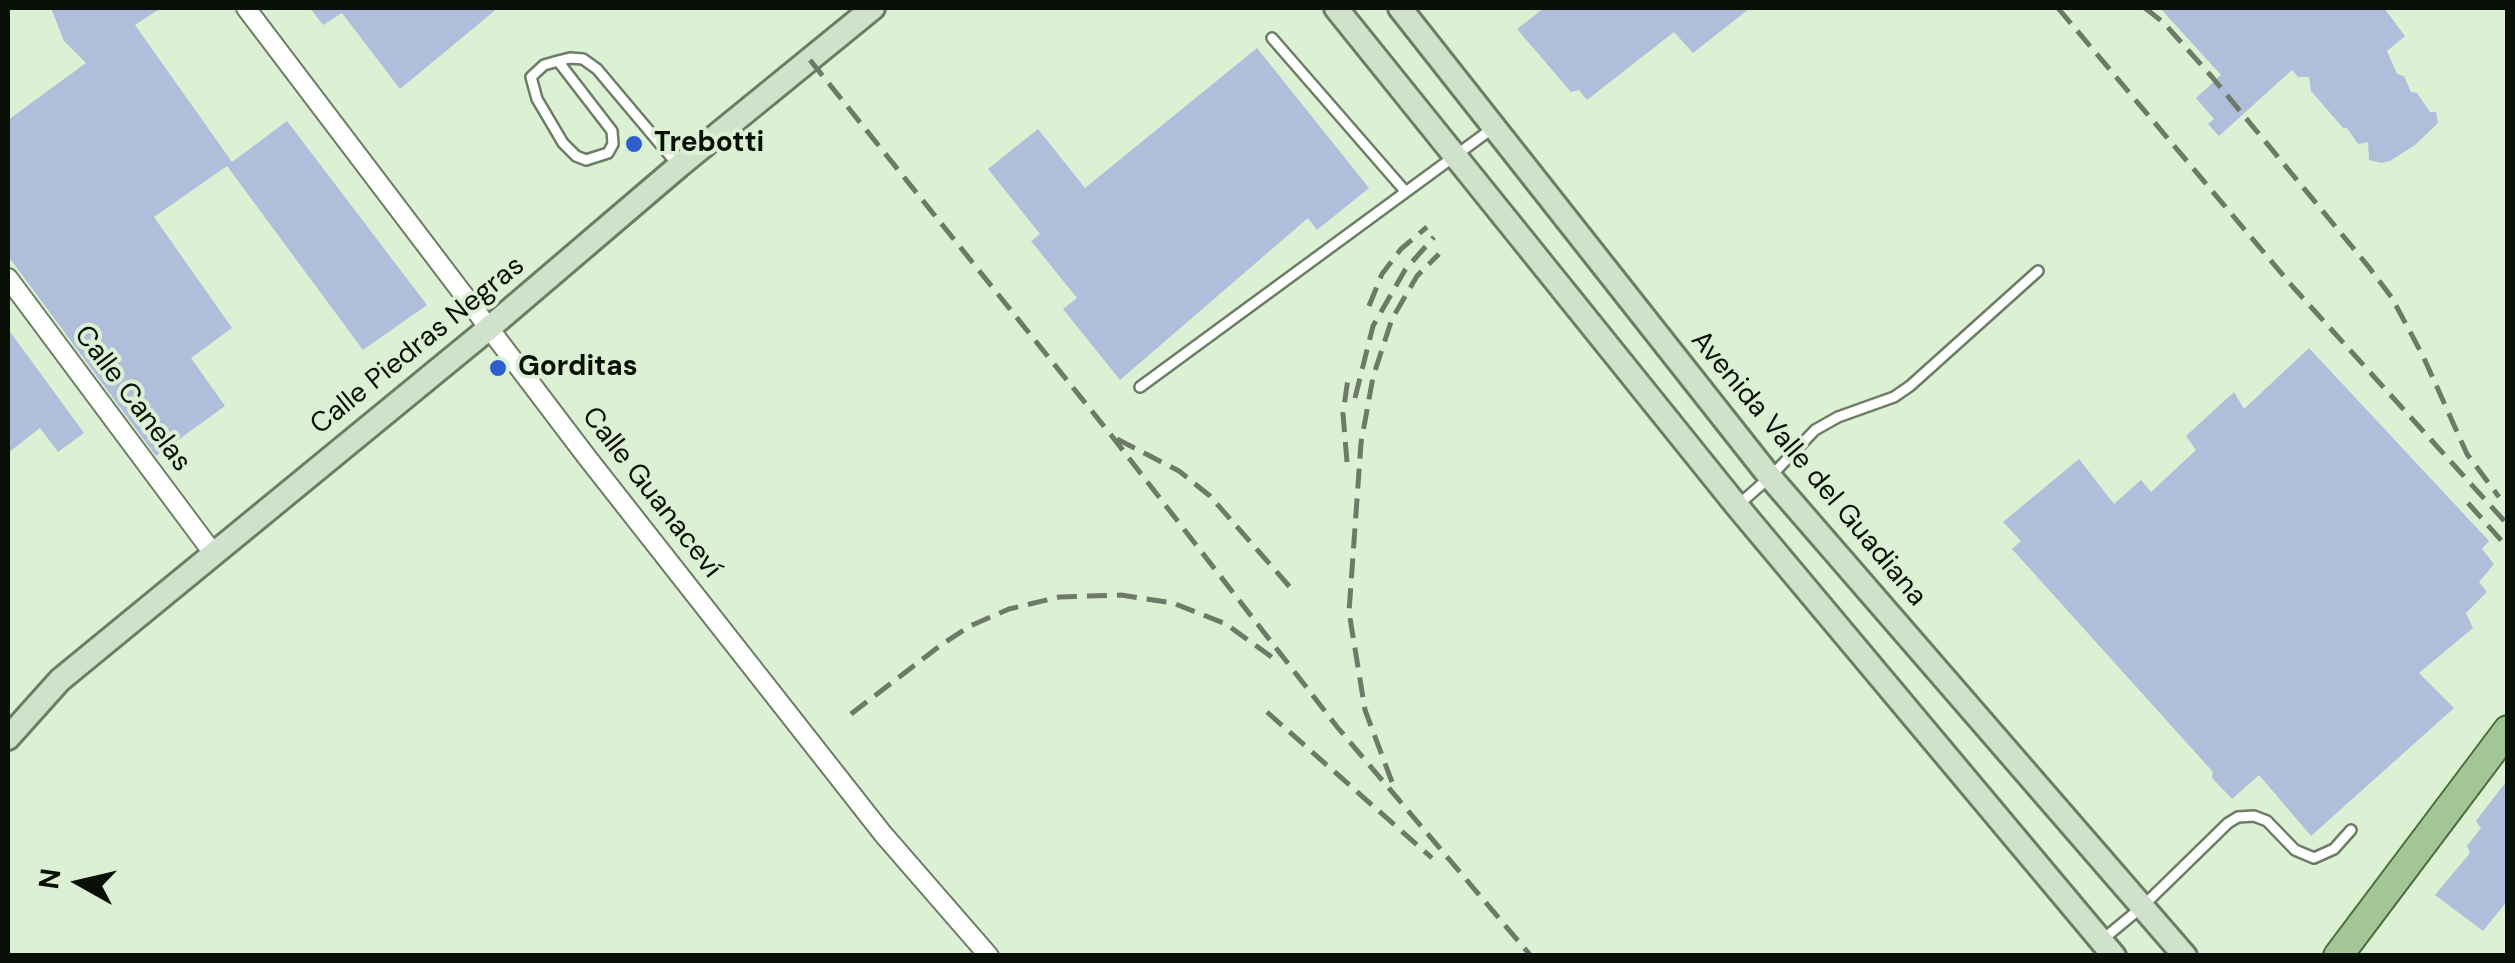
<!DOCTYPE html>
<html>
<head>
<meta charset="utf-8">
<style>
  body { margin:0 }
  #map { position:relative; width:2515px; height:963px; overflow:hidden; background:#dcf1d4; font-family:"DM Sans",sans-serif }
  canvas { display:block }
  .frame { position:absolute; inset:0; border:10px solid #091007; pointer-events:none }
  .north { position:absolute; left:30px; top:833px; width:100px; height:100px; -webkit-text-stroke:8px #dcf1d4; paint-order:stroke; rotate:278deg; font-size:28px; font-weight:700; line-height:40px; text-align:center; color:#091007 }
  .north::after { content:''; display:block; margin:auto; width:35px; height:45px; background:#091007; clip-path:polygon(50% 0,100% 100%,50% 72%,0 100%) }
</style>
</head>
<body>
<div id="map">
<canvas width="2515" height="963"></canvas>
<div class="frame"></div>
<div class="north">N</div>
</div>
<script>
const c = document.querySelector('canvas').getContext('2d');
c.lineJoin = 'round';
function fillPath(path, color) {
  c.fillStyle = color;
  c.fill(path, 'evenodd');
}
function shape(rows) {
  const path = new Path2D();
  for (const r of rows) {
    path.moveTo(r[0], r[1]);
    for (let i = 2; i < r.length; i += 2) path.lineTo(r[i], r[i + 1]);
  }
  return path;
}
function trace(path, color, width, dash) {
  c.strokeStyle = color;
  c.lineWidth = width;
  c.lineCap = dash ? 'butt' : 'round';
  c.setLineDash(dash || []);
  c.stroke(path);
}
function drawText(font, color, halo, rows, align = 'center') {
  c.font = font + ' "DM Sans",sans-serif';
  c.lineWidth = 8;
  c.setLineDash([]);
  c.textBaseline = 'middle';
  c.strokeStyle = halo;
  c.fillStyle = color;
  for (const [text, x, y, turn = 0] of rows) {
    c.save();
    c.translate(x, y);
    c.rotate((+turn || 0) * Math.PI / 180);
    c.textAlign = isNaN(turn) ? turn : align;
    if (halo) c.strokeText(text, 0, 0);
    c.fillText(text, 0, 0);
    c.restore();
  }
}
const building = shape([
  [51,8,161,8,135,25,232,162,287,121,427,305,363,350,227,166,154,217,232,328,191,358,225,406,156,456,8,256,8,120,86,63,64,41],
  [310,8,498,8,400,89,342,13,323,25],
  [1544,8,1750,8,1693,53,1674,32,1587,100,1579,90,1571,92,1517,29],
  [2160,8,2384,8,2405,36,2387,51,2397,74,2404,76,2411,92,2417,93,2430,112,2436,112,2438,123,2415,145,2390,161,2381,163,2369,160,2368,142,2358,144,2347,128,2343,128,2311,91,2309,77,2298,77,2292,70,2219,136,2208,124,2214,119,2196,98,2221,75],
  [1257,48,1369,188,1317,230,1308,218,1120,380,1063,309,1077,298,1031,241,1040,234,988,169,1038,129,1085,188],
  [8,329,84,433,58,452,40,428,8,453],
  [2309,348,2489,541,2482,549,2494,564,2479,582,2487,592,2466,613,2473,628,2419,673,2454,708,2311,836,2259,775,2232,799,2212,778,2213,772,2012,549,2021,541,2003,522,2079,459,2114,504,2141,480,2151,492,2196,450,2186,436,2234,392,2244,409],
  [2508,779,2508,900,2483,931,2435,895,2470,853,2467,846,2481,828,2476,821]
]);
const lane = shape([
  [1272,38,1405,191],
  [558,61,612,131,613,144,608,153,586,160,576,156,563,143,537,99,531,77,544,65,558,61,570,58,583,59,597,69,677,164],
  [1140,387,1493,128],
  [1737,506,1770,477,1815,430,1838,417,1894,397,1910,386,2038,271],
  [2102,940,2142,907,2228,823,2238,817,2254,816,2267,821,2295,850,2314,858,2334,849,2351,830]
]);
const street = shape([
  [246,8,586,456,883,834,989,956],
  [8,278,213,553]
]);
const secondary = shape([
  [1336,8,1737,506,2114,956],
  [1400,8,1770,477,2185,956],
  [8,738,60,680,488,329,679,166,873,8]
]);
const primary = shape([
  [2338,956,2508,730]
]);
const rail = shape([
  [2058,8,2293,287,2508,525],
  [2145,8,2164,23,2212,77,2368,266,2392,298,2423,356,2467,454,2499,497],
  [810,60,1111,435,1338,728,1531,956],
  [1369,306,1382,274,1401,249,1427,227],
  [1355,398,1373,326,1405,270,1434,237],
  [1117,439,1179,471,1210,496,1296,594],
  [1347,462,1343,414,1348,378],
  [2468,503,2508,548],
  [1267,712,1432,858],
  [851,714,941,645,970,626,1009,609,1059,597,1121,595,1173,603,1226,624,1273,658],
  [1392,782,1365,710,1349,612,1361,443,1373,377,1392,319,1417,276,1439,254]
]);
const markers = [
  [634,144,10,"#2e5ecd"],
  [498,368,10,"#2e5ecd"]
];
const poiNames = [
  ["Trebotti",654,144],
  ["Gorditas",518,368]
];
const streetNames = [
  ["Calle Piedras Negras",418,346,-39],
  ["Calle Canelas",132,399,53],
  ["Avenida Valle del Guadiana",1808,469,50],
  ["Calle Guanaceví",651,493,52]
];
fillPath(building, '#afbedb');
trace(lane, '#6b7d64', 14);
trace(street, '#6b7d64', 22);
trace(secondary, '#6b7d64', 28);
trace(primary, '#466d36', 32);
trace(lane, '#fff', 9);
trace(street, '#fff', 18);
trace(secondary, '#d1e2ca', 22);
trace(primary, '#a4c596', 28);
trace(rail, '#6c7a67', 5, [20, 10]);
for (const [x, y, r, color] of markers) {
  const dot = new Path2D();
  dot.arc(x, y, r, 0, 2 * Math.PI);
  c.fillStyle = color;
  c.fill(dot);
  trace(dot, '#dcf1d4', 4);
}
drawText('bold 28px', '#091007', '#dcf1d4', poiNames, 'left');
drawText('28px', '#091007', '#dcf1d4', streetNames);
</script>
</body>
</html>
